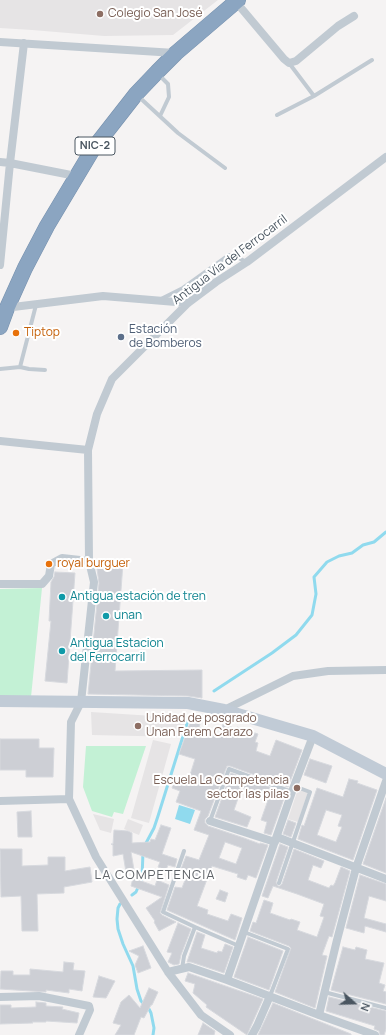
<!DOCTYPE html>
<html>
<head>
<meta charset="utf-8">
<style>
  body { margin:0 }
  #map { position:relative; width:386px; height:1035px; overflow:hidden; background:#f5f3f3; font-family:Manrope,sans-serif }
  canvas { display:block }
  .north { position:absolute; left:334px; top:983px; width:40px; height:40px; -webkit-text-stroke:3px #fff; paint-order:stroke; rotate:110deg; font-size:11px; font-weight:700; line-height:16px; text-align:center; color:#4a5661 }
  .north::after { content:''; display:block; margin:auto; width:14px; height:18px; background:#4a5661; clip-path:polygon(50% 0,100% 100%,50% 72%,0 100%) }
</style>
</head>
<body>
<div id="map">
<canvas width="386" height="1035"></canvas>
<div class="north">N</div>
</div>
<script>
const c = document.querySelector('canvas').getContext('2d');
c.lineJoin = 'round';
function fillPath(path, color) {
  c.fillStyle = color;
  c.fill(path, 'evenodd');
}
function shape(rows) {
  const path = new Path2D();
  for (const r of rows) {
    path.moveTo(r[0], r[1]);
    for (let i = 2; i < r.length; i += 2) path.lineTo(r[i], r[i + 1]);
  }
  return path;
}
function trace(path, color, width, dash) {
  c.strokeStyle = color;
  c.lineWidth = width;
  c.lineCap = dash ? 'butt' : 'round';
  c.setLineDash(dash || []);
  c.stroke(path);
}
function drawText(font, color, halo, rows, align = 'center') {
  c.font = font + ' Manrope,sans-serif';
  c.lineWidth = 4;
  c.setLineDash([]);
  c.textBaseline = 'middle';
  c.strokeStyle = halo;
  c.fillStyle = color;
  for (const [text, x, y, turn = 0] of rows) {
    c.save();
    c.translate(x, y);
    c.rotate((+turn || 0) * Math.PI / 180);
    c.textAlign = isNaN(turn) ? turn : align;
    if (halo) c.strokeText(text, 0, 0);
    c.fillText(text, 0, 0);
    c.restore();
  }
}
const education = shape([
  [0,0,218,0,173,35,104,36,32,30,0,28],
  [91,712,185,718,183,737,92,735],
  [153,740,171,744,149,823,131,818],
  [298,789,308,792,298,822,288,819],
  [93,814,114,819,111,833,100,830],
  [128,819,143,825,139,835,124,829]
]);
const green = shape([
  [42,588,31,697,0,696,0,589],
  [86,746,146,746,123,814,114,812,112,817,92,811,83,787]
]);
const water = shape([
  [179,805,195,810,190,824,175,819]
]);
const stream = shape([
  [214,691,272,653,296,635,312,615,316,594,314,577,327,562,339,556,352,553,363,545,374,542,386,532],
  [145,845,154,828,158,816,189,717],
  [132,895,136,892,142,878,143,852],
  [120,904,118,908,117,919,118,929,123,944,133,966,137,989,141,1001,149,1009,151,1013,154,1028,153,1035]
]);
const building = shape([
  [97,561,123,563,115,671,202,670,202,698,188,696,88,694,99,583,97,569,97,561],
  [55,572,75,573,67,683,45,681,51,621,49,621,51,582,54,577,55,572],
  [191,720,200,724,199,727,219,734,223,724,236,729,237,727,258,734,255,742,258,743,256,751,270,756,276,740,302,750,288,787,230,766,227,766,208,816,205,819,205,823,208,826,244,838,260,844,260,843,268,845,256,878,248,875,246,880,237,877,238,874,212,866,197,906,208,910,207,914,228,921,231,914,242,918,235,940,167,910,175,887,182,888,188,872,181,869,186,856,199,860,209,835,194,830,201,811,176,802,180,791,172,788,176,777,186,780,188,774,190,775,195,759,179,754,191,720],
  [225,842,242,848,236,864,219,858,225,842],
  [0,739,39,739,39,748,54,748,53,777,26,777,26,770,0,770,0,739],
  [310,759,332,766,326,783,304,775,310,759],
  [231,773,286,793,271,835,264,833,267,822,261,820,268,800,264,798,264,797,245,790,241,790,234,810,251,817,247,827,215,817,231,773],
  [349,779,358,781,357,783,377,790,353,860,298,839,302,825,304,826,317,788,343,797,349,779],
  [326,810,342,815,338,826,342,827,336,842,317,835,326,810],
  [386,798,386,873,363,864,386,798],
  [31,811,32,837,18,837,17,812,31,811],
  [288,820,296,823,291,837,283,834,288,820],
  [161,825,171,828,162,854,177,859,175,867,168,865,166,870,158,867,160,862,131,852,134,870,126,872,123,854,113,856,113,845,111,844,113,844,114,830,128,831,132,833,132,843,150,842,151,839,155,840,161,825],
  [280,844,288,847,276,882,278,886,280,886,282,884,294,849,324,861,321,868,313,865,308,880,329,888,331,885,333,886,335,883,341,867,350,871,332,937,329,936,322,955,327,956,315,1008,275,992,291,948,289,946,250,931,253,922,256,923,264,900,273,903,270,913,290,920,291,919,300,922,297,930,317,937,324,917,320,916,324,904,297,894,273,886,268,898,262,896,280,844],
  [0,849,22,849,22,866,48,865,48,857,65,857,65,871,90,867,92,882,64,887,64,893,37,894,38,931,22,931,21,896,1,897,0,849],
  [360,875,386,884,386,901,369,896,364,918,386,924,386,932,365,926,364,933,346,928,360,875],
  [133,878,155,886,157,880,169,885,160,913,162,915,176,922,159,931,154,922,155,921,146,908,162,897,131,886,133,878],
  [220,890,228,893,225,902,216,899,220,890],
  [178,923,191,929,181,955,179,964,174,965,168,962,172,953,167,952,178,923],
  [197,932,205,935,201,948,217,953,218,951,222,952,225,944,233,947,224,973,191,962,187,962,197,932],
  [248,937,283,951,269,990,234,977,248,937],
  [143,946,151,968,138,973,135,965,139,956,129,951,143,946],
  [343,947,355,950,356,947,367,950,365,959,384,963,379,983,385,985,383,991,386,992,386,1004,331,990,343,947],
  [64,962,74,963,73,970,85,971,82,991,69,989,69,993,46,990,46,992,0,989,1,971,13,971,13,975,30,975,30,969,63,972,64,962],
  [188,973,263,999,247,1035,206,1007,207,1005,193,993,195,984,185,981,188,973],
  [99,976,115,981,106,998,93,997,99,976],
  [149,988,158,992,152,1005,151,1005,144,1018,141,1017,134,1035,115,1035,121,1025,113,1023,121,1002,129,995,140,1008,149,988],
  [329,997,386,1011,386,1029,384,1035,380,1035,379,1031,374,1029,375,1026,326,1011,329,997],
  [36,1002,46,1003,46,1006,63,1007,62,1009,79,1013,77,1023,46,1021,46,1022,32,1022,33,1023,0,1024,0,1005,11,1005,11,1008,36,1007,36,1002],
  [273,1003,351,1034,351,1035,258,1035,273,1003],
  [203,1023,215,1031,214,1035,198,1035,203,1023]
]);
const lane = shape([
  [289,63,314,96],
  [158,74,168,84,169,97,160,116],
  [138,96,178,133,225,168],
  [277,115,314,96,372,60],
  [161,299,183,288,229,255,232,255,247,262],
  [36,305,20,367,29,369,45,370],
  [0,369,20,367],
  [210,821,229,769,292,792],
  [184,851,163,912,195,927],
  [279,883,310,792,294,786],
  [244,932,288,949,270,996],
  [182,969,184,956,195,927,239,946],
  [324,992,386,1008]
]);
const street = shape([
  [236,2,284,59,289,63,296,61,338,26,354,16],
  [0,42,175,53],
  [0,162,10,163,76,176],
  [0,265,10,163,24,43],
  [5,308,103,296,188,303],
  [0,441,88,450],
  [0,584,42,584,49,576,51,564,62,558,89,561],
  [224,710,293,676,328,671,386,670],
  [0,801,69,799],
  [210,821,275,842],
  [277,837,386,879],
  [168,972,189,967,227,980,319,1015,375,1035],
  [227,980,294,786,313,736],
  [0,997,39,996,89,1006,90,1010,79,1035],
  [319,1015,337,940,356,868,386,781],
  [230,1035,201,1015,168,972,96,857,69,799,71,722,81,702,94,582,89,561,88,450,97,414,112,379,188,303,216,282,247,262,386,157],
  [252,1035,257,1026,270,996]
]);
const secondary = shape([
  [0,701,188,703,224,710,313,736,386,774]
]);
const highway = shape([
  [0,327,7,308,25,268,47,226,93,149,136,94,157,72,176,53,238,0]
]);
const markers = [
  [100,14,4,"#8d6e63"],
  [16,333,4,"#e8710a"],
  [121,337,4,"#5c6f8a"],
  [49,564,4,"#e8710a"],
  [62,597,4,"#0f9aa8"],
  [106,616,4,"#0f9aa8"],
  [62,651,4,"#0f9aa8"],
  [138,726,4,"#8d6e63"],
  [297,788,4,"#8d6e63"]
];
const shields = [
  [95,146,40]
];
const shieldNames = [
  ["NIC-2",95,146]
];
const educationNames = [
  ["Colegio San José",108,14],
  ["Unidad de posgrado",146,719],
  ["Unan Farem Carazo",146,733],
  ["Escuela La Competencia",289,781,"right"],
  ["sector las pilas",289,795,"right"]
];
const streetNames = [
  ["Antigua Vía del Ferrocarril",230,260,-37]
];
const serviceNames = [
  ["Estación",129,330],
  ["de Bomberos",129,344]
];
const foodNames = [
  ["Tiptop",24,333],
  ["royal burguer",57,564]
];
const cultureNames = [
  ["Antigua estación de tren",70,597],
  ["unan",114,616],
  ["Antigua Estacion",70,644],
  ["del Ferrocarril",70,658]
];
const neighbourhoodNames = [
  ["LA COMPETENCIA",155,875]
];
fillPath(education, '#e6e4e5');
fillPath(green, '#c3f1d5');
fillPath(water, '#90daee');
trace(stream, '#90daee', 3);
fillPath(building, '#cdcfd5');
trace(building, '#d7d9de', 1);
trace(highway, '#7690ad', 16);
trace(lane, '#c1cad2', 4);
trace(street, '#c1cad2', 8);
trace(secondary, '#c1cbd6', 12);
trace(highway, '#8ba5c1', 15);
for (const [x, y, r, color] of markers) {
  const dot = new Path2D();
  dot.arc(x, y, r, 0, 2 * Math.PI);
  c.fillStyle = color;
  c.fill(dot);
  trace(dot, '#fff', 1.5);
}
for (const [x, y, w] of shields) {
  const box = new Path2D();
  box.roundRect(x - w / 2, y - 9, w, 18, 3);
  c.fillStyle = '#fff';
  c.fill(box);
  trace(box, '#4a5661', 1);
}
drawText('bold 11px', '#4a5661', null, shieldNames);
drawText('12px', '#785e54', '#fff', educationNames, 'left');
drawText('12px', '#4a5661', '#fff', streetNames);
drawText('12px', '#4e5e75', '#fff', serviceNames, 'left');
drawText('12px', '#c56008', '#fff', foodNames, 'left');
drawText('12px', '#0d838f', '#fff', cultureNames, 'left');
c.letterSpacing = '1px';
drawText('13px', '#5f6368', '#fff', neighbourhoodNames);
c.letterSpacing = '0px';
</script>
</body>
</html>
